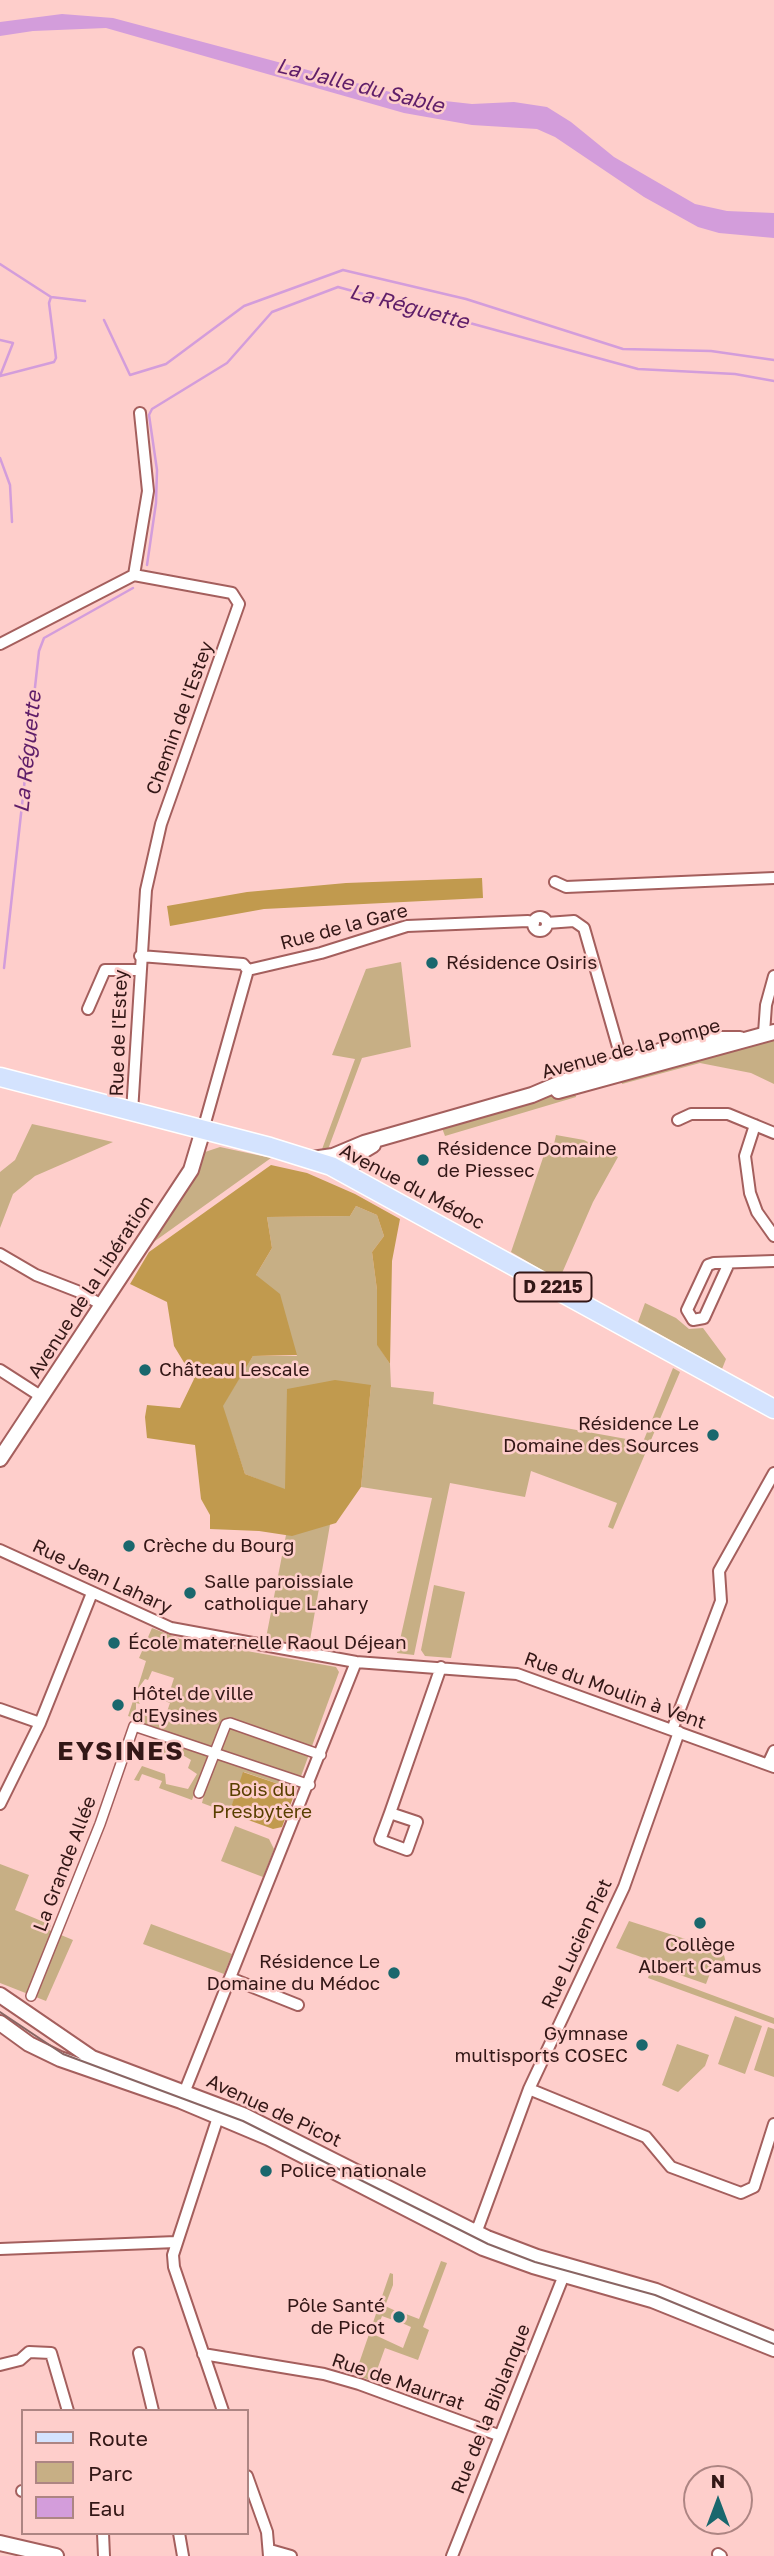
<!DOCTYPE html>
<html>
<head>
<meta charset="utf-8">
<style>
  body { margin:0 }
  #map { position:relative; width:774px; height:2556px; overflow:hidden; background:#fececb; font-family:"Golos Text",sans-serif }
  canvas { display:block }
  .legend { position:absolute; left:21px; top:2409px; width:228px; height:126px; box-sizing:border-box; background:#fececb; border:2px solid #ad8583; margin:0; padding:9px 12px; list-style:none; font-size:21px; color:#331716 }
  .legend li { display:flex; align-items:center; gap:14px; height:35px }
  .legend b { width:35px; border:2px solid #ad8583 }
  .north { position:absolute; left:683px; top:2465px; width:70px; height:70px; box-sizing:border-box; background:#fececb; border:2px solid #ad8583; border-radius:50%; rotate:0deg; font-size:19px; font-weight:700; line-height:28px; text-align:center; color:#331716 }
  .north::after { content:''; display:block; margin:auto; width:24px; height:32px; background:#1a676d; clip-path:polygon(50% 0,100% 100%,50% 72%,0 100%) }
</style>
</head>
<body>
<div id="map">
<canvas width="774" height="2556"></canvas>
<ul class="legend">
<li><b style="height:9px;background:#d4e3fe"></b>Route</li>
<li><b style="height:19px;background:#c7af85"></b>Parc</li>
<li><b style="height:19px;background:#d39ddb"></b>Eau</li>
</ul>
<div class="north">N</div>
</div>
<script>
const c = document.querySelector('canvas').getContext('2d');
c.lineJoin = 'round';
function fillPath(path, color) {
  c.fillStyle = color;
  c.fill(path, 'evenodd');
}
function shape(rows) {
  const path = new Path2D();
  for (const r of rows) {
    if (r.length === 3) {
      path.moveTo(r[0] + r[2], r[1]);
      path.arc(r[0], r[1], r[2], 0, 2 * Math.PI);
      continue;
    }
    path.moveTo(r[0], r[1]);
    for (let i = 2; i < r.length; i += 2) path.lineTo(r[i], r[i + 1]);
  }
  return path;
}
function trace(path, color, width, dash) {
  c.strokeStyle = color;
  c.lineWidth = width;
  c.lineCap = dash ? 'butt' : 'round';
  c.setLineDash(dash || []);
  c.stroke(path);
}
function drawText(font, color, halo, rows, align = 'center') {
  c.font = font + ' "Golos Text",sans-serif';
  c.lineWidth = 5;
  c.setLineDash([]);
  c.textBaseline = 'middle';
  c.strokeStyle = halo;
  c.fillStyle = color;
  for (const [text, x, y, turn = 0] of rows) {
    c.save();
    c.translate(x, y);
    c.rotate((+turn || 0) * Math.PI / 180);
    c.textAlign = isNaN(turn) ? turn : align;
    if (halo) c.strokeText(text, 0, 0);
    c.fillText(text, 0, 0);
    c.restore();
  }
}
const green = shape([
  [401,962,411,1047,362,1058,327,1152,321,1152,355,1059,332,1055,366,969],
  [774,1038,774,1084,751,1073,700,1063,622,1084,621,1079],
  [575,1092,576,1097,445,1136,442,1128,543,1097],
  [32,1124,113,1142,35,1176,13,1194,0,1228,0,1172,15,1160],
  [556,1135,584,1140,618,1157,593,1202,559,1280,511,1252,548,1143,554,1144],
  [220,1147,271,1158,148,1246,205,1152],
  [356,1206,377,1215,384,1236,372,1252,377,1290,377,1344,390,1364,391,1387,434,1392,433,1404,643,1442,673,1368,680,1372,613,1529,608,1527,617,1503,531,1471,525,1497,450,1483,414,1655,397,1653,432,1498,361,1487,371,1385,337,1484,309,1646,266,1638,286,1535,285,1490,245,1474,222,1406,253,1356,297,1356,256,1275,272,1248,267,1217,350,1216],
  [645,1303,676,1318,689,1329,703,1328,726,1359,722,1369,638,1322],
  [434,1585,465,1592,451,1658,425,1656,421,1650],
  [152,1628,180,1639,336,1667,339,1672,296,1790,244,1772,229,1813,202,1803,204,1795,195,1792,192,1800,159,1788,162,1781,142,1774,139,1781,134,1780,142,1766,165,1774,166,1784,188,1789,197,1774,188,1768,191,1760,181,1754,174,1754,169,1760,150,1753,157,1731,139,1726,141,1720,128,1716,136,1692,143,1696,139,1696,138,1701,140,1704,136,1703,136,1716,137,1712,163,1723,170,1703,154,1697,156,1690,169,1694,174,1678,152,1671,148,1680,145,1679,137,1690,146,1661,139,1658],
  [235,1826,269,1839,274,1849,263,1877,221,1861],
  [0,1864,29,1875,15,1910,51,1925,49,1930,73,1940,46,2001,0,1983],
  [629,1921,723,1951,726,1963,715,1960,706,1984,654,1966,655,1962,616,1948],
  [151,1924,232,1954,224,1974,143,1944],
  [650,1972,774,2018,774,2024,648,1978],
  [735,2016,762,2026,745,2074,718,2064],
  [768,2027,774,2029,774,2077,754,2070],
  [677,2044,709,2055,705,2066,678,2092,662,2085],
  [441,2261,447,2263,423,2327,429,2330,418,2360,385,2348,373,2381,355,2375,390,2273,393,2274,393,2285,385,2306,396,2311,393,2320,382,2316,375,2335,403,2348,411,2327,402,2323,406,2314,419,2319]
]);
const forest = shape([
  [482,878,483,898,264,909,170,926,167,906,247,892,346,883],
  [271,1165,307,1173,355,1194,400,1219,392,1261,390,1364,377,1345,377,1290,372,1252,384,1236,377,1215,356,1206,350,1216,267,1217,272,1248,256,1275,280,1294,297,1355,253,1356,223,1406,245,1474,285,1489,287,1389,335,1380,371,1385,361,1487,336,1523,292,1536,259,1531,210,1529,210,1515,201,1499,195,1445,147,1438,145,1417,147,1405,180,1408,194,1379,174,1346,167,1302,130,1284,149,1252],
  [243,1772,296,1790,282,1827,273,1829,229,1813]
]);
const water = shape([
  [62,14,113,18,409,97,472,104,514,102,547,107,571,122,614,157,695,204,727,211,774,213,774,238,719,233,698,227,644,197,555,137,537,129,472,125,404,113,106,28,33,31,0,36,0,22]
]);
const stream = shape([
  [0,264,51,297,85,301],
  [104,320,130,375,166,364,244,306,343,270,466,299,623,349,711,351,774,360],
  [0,340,13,343,0,376],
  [0,376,54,362,56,358,49,303,51,297],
  [0,458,10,485,12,522],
  [147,565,156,503,157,470,149,415,152,409,227,363,272,312,338,287,638,369,735,374,774,381],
  [4,968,39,651,44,638,133,588]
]);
const pedestrian = shape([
  [199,1793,226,1724,230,1723,321,1755],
  [31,1996,100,1824,134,1726,310,1785]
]);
const minor = shape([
  [0,644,134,575,148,491,140,413],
  [555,882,566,887,774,878],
  [540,924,7],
  [547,923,574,921,584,928,624,1068],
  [140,956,243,964,248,970],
  [88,1009,105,970,140,970],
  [764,1033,766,1005,774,976],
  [132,1112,146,890,161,824,239,604,232,593,134,575],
  [678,1120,691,1114,728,1114,774,1133],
  [755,1125,745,1156,750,1193,757,1212,774,1236],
  [203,1130,248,970,321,953,407,926,528,921,534,923],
  [0,1254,36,1275,77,1291,102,1305],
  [729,1263,704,1318,693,1320,687,1310,708,1265,714,1263,774,1261],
  [0,1370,42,1397],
  [0,1550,171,1628,356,1662,517,1674,774,1767],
  [0,1709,40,1723],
  [672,1730,721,1601,719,1571,774,1473],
  [768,1764,774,1751],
  [0,1804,40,1723,92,1593],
  [390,1813,417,1822,407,1850,380,1840,390,1813,441,1667],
  [230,1978,298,2005],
  [529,2089,646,2137,671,2167,741,2193,754,2187,774,2124],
  [182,2098,356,1662],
  [220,2111,173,2255,174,2267,223,2411],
  [471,2236,479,2225,529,2089,624,1887,679,1732],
  [0,2249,176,2242],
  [139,2353,153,2411],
  [203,2354,324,2374,359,2384,498,2435],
  [0,2365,20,2360,29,2352,51,2353,68,2411],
  [247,2476,267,2532,269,2556],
  [22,2491,23,2491],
  [103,2533,104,2556],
  [179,2533,183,2556],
  [270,2550,291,2556],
  [718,2554,721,2556],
  [452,2556,564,2275]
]);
const tertiary = shape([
  [558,1091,774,1032],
  [312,1159,333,1156,364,1143,532,1095,565,1081,666,1049,702,1039,740,1039],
  [333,1167,353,1165,363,1151,373,1145],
  [0,1459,191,1170,203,1130],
  [0,1995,92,2058,243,2115,487,2238,537,2257,656,2291,774,2339],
  [0,2023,29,2044,60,2059,181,2101,269,2138,483,2248,533,2266,652,2300,774,2349],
  [0,2543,56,2556]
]);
const primary = shape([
  [0,1077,270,1147,331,1166,774,1409]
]);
const tram = shape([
  [0,2012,63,2054,243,2121,488,2244,535,2262,655,2295,774,2344]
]);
const markers = [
  [432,963,7,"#1a676d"],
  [423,1160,7,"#1a676d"],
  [145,1370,7,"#1a676d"],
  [713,1435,7,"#1a676d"],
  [129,1546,7,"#1a676d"],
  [190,1593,7,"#1a676d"],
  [114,1643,7,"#1a676d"],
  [118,1705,7,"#1a676d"],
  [700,1923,7,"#1a676d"],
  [394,1973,7,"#1a676d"],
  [642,2045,7,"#1a676d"],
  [266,2171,7,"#1a676d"],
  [399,2317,7,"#1a676d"]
];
const shields = [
  [553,1287,77]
];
const shieldNames = [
  ["D 2215",553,1287]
];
const streetNames = [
  ["Chemin de l'Estey",180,718,-70],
  ["Rue de la Gare",344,927,-15],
  ["Rue de l'Estey",119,1033,-88],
  ["Avenue de la Pompe",631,1049,-15],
  ["Avenue du Médoc",412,1187,28],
  ["Avenue de la Libération",91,1287,-57],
  ["Rue Jean Lahary",102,1577,25],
  ["Rue du Moulin à Vent",615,1691,20],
  ["La Grande Allée",65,1864,-69],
  ["Rue Lucien Piet",577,1944,-65],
  ["Avenue de Picot",274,2111,25],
  ["Rue de Maurrat",398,2382,19],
  ["Rue de la Biblanque",491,2409,-68]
];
const poiNames = [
  ["Résidence Osiris",446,963],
  ["Résidence Domaine",437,1149],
  ["de Piessec",437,1171],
  ["Château Lescale",159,1370],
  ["Résidence Le",699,1424,"right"],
  ["Domaine des Sources",699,1446,"right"],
  ["Crèche du Bourg",143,1546],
  ["Salle paroissiale",204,1582],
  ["catholique Lahary",204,1604],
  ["École maternelle Raoul Déjean",128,1643],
  ["Hôtel de ville",132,1694],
  ["d'Eysines",132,1716],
  ["Collège",700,1945,"center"],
  ["Albert Camus",700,1967,"center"],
  ["Résidence Le",380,1962,"right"],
  ["Domaine du Médoc",380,1984,"right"],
  ["Gymnase",628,2034,"right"],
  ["multisports COSEC",628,2056,"right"],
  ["Police nationale",280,2171],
  ["Pôle Santé",385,2306,"right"],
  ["de Picot",385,2328,"right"]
];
const parkNames = [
  ["Bois du",262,1790],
  ["Presbytère",262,1812]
];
const waterNames = [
  ["La Jalle du Sable",360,86,14],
  ["La Réguette",409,307,15],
  ["La Réguette",28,752,-84]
];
const districtNames = [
  ["EYSINES",121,1752]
];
fillPath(green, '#c7af85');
fillPath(forest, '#c19a4e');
fillPath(water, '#d39ddb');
trace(stream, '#d39ddb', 2.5);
trace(pedestrian, '#a45f5d', 12);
trace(minor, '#a45f5d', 14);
trace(tertiary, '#a45f5d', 18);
trace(primary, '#fff', 21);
trace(pedestrian, '#fff', 9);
trace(minor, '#fff', 10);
trace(tertiary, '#fff', 14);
trace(primary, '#d4e3fe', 18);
trace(tram, '#896563', 2);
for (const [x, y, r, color] of markers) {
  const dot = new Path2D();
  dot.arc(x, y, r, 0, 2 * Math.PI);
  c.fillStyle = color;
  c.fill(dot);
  trace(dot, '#fececb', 2.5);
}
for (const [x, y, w] of shields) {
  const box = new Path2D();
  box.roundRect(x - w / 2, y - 14.5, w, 29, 5);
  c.fillStyle = '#fececb';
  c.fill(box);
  trace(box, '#331716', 2);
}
drawText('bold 18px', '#331716', null, shieldNames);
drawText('19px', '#331716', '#fececb', streetNames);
drawText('19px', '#331716', '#fececb', poiNames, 'left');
drawText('19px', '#593f00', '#fececb', parkNames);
drawText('italic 21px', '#5f1e69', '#fececb', waterNames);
c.letterSpacing = '2px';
drawText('bold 26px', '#331716', '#fececb', districtNames);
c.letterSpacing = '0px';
</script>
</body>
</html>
